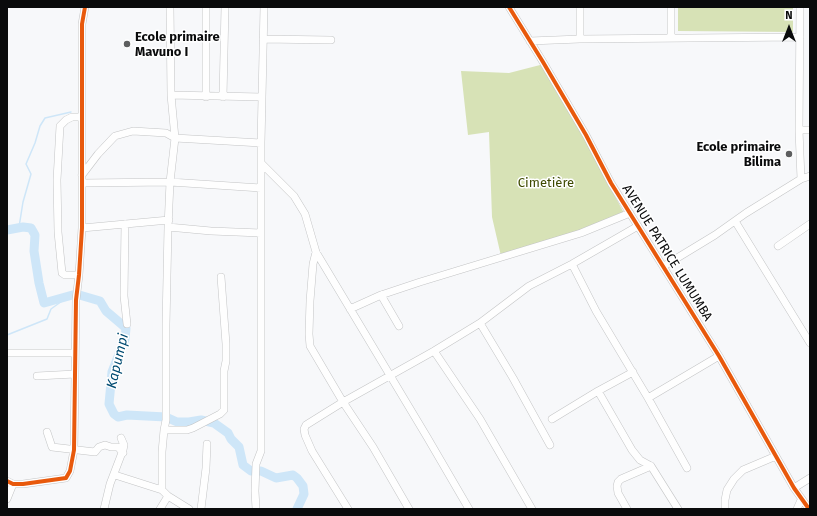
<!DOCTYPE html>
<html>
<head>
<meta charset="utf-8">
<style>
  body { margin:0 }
  #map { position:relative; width:817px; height:516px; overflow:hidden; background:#f7f8fa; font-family:"Fira Sans",sans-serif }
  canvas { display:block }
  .frame { position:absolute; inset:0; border:8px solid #0a0b0c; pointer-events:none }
  .north { position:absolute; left:769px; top:8px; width:40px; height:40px; -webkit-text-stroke:3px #fff; paint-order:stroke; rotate:0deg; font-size:11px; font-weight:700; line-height:16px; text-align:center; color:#0a0b0c }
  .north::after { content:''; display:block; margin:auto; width:14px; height:18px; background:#0a0b0c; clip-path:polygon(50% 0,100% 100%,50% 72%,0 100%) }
</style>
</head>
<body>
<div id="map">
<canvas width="817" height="516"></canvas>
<div class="frame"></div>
<div class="north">N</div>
</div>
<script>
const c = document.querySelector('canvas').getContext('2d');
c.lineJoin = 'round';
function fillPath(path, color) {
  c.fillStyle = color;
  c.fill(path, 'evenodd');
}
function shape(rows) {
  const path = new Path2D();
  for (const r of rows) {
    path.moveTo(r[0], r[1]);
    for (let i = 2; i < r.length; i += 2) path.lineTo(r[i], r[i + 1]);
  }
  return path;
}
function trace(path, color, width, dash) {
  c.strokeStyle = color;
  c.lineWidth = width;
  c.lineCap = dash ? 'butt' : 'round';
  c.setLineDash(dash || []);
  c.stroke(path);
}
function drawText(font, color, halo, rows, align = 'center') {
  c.font = font + ' "Fira Sans",sans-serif';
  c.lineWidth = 3;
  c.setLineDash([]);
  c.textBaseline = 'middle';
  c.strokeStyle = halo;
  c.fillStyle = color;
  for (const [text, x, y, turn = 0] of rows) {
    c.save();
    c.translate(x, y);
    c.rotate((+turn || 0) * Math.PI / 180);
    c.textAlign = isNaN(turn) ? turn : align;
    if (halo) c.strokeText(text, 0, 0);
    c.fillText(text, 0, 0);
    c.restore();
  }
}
const green = shape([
  [678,7,793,7,793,32,678,31],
  [544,64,625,215,501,256,492,217,489,132,468,135,461,71,509,73]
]);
const stream = shape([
  [19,227,23,202,31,174,26,164,35,143,40,126,45,118,71,112],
  [7,335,47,319,51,309,69,296]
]);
const river = shape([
  [7,230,23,227,31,228,35,235,34,251,39,283,44,303,76,294,100,301,106,311,126,328,125,339,112,372,109,404,114,414,118,417,127,415,166,417,177,422,189,422,201,420,214,423,228,433,231,439,239,447,243,465,251,471,261,471,276,478,293,475,297,478,303,486,304,494,297,509]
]);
const minor = shape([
  [206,7,206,97],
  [509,7,543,62,586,135,611,183,719,356,794,488,809,509],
  [800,7,799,130,801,179],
  [671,38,671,7],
  [263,39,331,40],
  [580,39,580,7],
  [530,41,580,39,800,37],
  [171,95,262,97],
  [223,97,225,7],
  [799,130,810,130],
  [262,164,294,196,305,214,316,252,427,437,469,509],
  [82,175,98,154,115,136,133,131,166,133,175,138,261,143],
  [82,183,170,182,261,188],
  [735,221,810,343],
  [125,224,124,296,127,324],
  [168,227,211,231,261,233],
  [82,228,169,220],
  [778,246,810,224],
  [316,252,313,264,310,301,309,334,310,346,343,402,373,447,409,509],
  [572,264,596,311,648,398,687,468],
  [664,266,715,235,746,213,801,179,810,176],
  [79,275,65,275,62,273,58,232,57,180,60,126,66,120,72,117,81,117],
  [381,295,399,326],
  [350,309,381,295,420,282,581,233,630,213],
  [480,323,513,378,550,445],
  [434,351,480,419,532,509],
  [7,353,75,353],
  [37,376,75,374],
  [598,391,632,450,640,460,651,466,678,509],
  [648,398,719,356],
  [552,419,598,391,633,372],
  [164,430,187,430,193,428,220,414,224,410,224,371,226,361,226,344,221,277],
  [47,432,52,447,95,452,99,447,105,445,111,447,118,447,123,453],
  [115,475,162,490,168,496,189,509],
  [7,481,13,484,23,484,66,478,70,471,74,450,76,300,79,275,82,228,82,24,85,7],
  [794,488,810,478],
  [162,490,162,452,164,430,166,420,166,325,168,227,170,182,175,138,171,95,170,7],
  [7,499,13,484],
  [104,509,110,484,123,450,124,445,121,438],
  [160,509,168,496],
  [201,509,206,468,207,444],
  [256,509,255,491,256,464,261,451,261,143,264,7],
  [348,509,312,451,305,435,304,429,306,425,343,402,434,351,480,323,529,286,572,264,638,226],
  [627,509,618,493,617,486,618,482,621,479,651,466],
  [725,509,725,500,727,490,734,479,743,470,776,456],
  [797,509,801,500]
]);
const cycleway = shape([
  [509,7,543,62,586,135,611,183,719,356,794,488,809,509],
  [7,481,13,484,23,484,66,478,70,471,74,450,76,300,79,275,82,228,82,24,85,7]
]);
const markers = [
  [127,44,4,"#5d5e5f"],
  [789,154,4,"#5d5e5f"]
];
const poiNames = [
  ["Ecole primaire",135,37],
  ["Mavuno I",135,52],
  ["Ecole primaire",781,147,"right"],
  ["Bilima",781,162,"right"]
];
const parkNames = [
  ["Cimetière",546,183]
];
const streetNames = [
  ["AVENUE PATRICE LUMUMBA",667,253,58]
];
const waterNames = [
  ["Kapumpi",118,361,-77]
];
fillPath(green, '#d7e2b6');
trace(stream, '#cee6f8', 1.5);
trace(river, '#cee6f8', 9);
trace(minor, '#c3c4c5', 8);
trace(minor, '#fefefe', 7);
trace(cycleway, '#e8590c', 4);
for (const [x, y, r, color] of markers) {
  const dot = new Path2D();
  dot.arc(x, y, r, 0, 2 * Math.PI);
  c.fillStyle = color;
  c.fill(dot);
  trace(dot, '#fff', 1.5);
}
drawText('bold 13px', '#0a0b0c', '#fff', poiNames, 'left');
drawText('13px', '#3e4a00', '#fff', parkNames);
drawText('13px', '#0a0b0c', '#fff', streetNames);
drawText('italic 14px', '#014b72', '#fff', waterNames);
</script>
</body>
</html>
